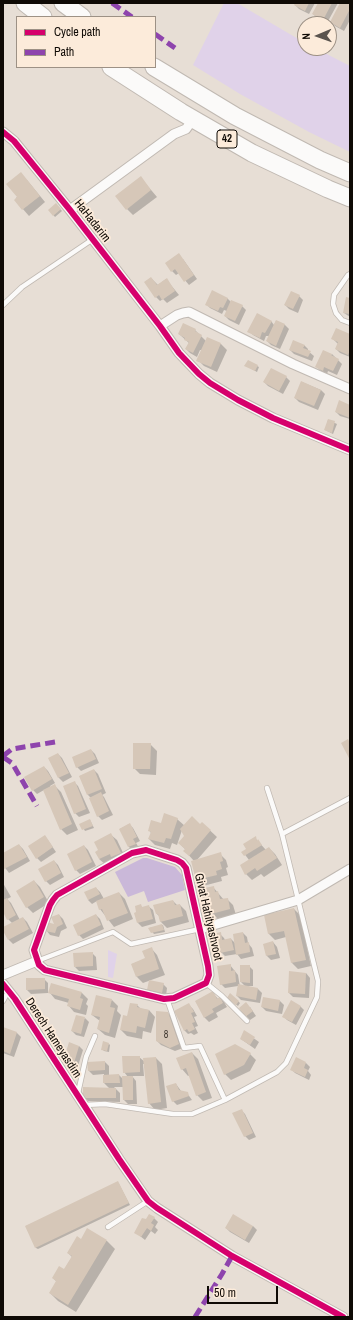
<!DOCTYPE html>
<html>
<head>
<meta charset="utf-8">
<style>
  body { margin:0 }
  #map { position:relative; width:353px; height:1320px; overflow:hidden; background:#e7ded5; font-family:"Archivo Narrow",sans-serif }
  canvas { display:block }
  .frame { position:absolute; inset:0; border:4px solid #0f0a05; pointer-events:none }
  .legend { position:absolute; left:16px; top:16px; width:140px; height:52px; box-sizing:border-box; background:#fcebda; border:1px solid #9d9185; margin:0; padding:5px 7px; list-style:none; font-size:12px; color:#0f0a05 }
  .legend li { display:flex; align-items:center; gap:8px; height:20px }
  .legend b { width:20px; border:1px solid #9d9185 }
  .north { position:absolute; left:297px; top:16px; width:40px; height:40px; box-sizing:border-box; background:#fcebda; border:1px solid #9d9185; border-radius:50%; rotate:268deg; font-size:11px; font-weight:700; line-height:16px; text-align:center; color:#0f0a05 }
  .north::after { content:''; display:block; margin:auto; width:14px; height:18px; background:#5b544e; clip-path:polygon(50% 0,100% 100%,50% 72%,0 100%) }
  .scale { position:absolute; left:207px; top:1286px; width:71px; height:18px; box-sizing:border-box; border:2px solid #0f0a05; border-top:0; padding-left:5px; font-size:12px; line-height:14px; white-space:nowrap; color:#0f0a05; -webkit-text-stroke:3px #fcebda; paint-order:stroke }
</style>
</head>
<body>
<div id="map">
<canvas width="353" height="1320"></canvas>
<div class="frame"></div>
<ul class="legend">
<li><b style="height:5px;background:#d6006c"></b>Cycle path</li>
<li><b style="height:5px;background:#8e44ad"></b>Path</li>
</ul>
<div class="north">N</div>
<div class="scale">50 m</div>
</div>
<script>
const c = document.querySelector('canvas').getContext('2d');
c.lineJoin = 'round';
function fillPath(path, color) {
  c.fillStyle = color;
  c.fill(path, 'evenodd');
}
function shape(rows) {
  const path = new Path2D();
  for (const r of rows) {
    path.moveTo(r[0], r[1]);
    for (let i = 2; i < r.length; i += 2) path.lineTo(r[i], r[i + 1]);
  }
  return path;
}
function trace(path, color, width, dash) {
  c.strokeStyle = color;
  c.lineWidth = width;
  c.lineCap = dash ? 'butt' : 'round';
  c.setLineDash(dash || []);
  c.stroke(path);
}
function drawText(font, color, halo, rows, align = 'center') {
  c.font = font + ' "Archivo Narrow",sans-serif';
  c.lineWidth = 3.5;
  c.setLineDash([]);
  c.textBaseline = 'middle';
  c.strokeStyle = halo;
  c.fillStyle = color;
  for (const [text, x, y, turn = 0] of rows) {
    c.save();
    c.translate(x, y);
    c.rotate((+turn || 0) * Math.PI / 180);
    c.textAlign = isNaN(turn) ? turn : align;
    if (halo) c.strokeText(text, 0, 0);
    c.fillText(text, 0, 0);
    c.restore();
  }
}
const green = shape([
  [224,3,237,3,305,43,305,48,315,48,350,66,350,152,309,132,240,94,193,65],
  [108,950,117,954,113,978,108,977]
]);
const forest = shape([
  [143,858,147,858,175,867,182,875,185,890,148,902,144,891,128,897,115,872]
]);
const shadow = shape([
  [296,3,315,3,309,14,299,9,295,5],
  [319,3,338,3,327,23,317,18,313,14],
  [341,3,350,3,350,20,344,31,335,26,331,22],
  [141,178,157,197,133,215,127,209],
  [27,180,45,202,29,216,15,200],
  [56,204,62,211,55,217,49,210],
  [183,259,197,279,189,285,179,273,176,275,172,271],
  [151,278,158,285,166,279,179,295,167,303,163,299,160,301,156,297],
  [299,296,303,300,298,313,289,309,285,305],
  [227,298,231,302,242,306,246,310,239,325,229,320,225,316,227,311,224,310,222,314,210,308,206,304],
  [350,299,350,317,344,313],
  [271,321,274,325,276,321,285,325,289,329,280,349,271,345,267,341,269,336,266,336,264,341,253,335,249,331],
  [195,330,206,341,221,344,227,350,217,372,204,366,198,360,202,350,200,350,197,357,190,353,186,349,189,343,179,334],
  [350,335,350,357,340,353,336,349,338,344,333,339],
  [304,345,308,349,308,351,314,356,312,361,294,354,290,350],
  [332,354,342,364,337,375,328,371,327,374,321,371,317,367],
  [246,366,257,366,259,367,257,372],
  [286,377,290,381,283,394,268,386,264,382],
  [302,382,321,390,325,394,318,410,299,402,295,398],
  [350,406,350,419,340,416,336,412],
  [328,420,337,424,333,434,325,430],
  [150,744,157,751,156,775,140,774,134,768],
  [91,750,95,754,99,763,81,771,77,767],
  [58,754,62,758,72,777,63,782,59,778,49,759],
  [44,767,48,771,55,783,50,786,50,788,55,786,61,792,78,830,67,835,61,829,44,790,37,794,33,790],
  [94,770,98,774,106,793,102,795,104,797,113,815,102,820,98,816,91,798,88,795,80,776],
  [74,782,78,786,90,813,79,817,75,813],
  [177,819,185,826,200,825,202,823,217,837,197,860,220,854,226,860,228,867,226,868,228,875,221,877,222,881,203,886,197,880,192,861,194,861,185,851,186,850,179,843,185,836,182,830,177,845,172,843,170,849,155,845,149,839,151,833,149,830],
  [90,820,94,828,85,831,81,824],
  [129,824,133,828,140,841,136,843,139,848,133,851,129,847,120,829],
  [110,834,117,840,126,859,106,865,99,859],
  [45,836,56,852,41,862,37,858],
  [255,838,266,850,269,848,275,854,282,865,264,877,261,874,252,880,246,874,249,860,243,852,247,849],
  [19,845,23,849,30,861,9,873,3,865,3,854],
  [84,846,88,850,96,866,80,874,76,870],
  [54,861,58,865,64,877,50,885,46,881],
  [34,881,40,887,49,903,33,913,27,907],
  [3,883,11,897,7,899,11,903,20,920,23,918,27,922,33,933,13,944,9,940,3,929,12,923,8,919,3,909],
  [213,887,224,900,227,899,233,905,236,915,218,919,212,913,210,906,204,900,201,890],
  [96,888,100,892,104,899,119,893,125,899,133,919,114,927,100,909,97,901,92,904,88,900],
  [173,901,177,905,180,905,186,911,189,922,167,928,161,922,159,916,156,913],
  [140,905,143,908,148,906,153,910,156,923,142,927,138,923],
  [294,909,300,915,311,966,298,969,292,963,286,937,275,940,269,934,265,915],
  [59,915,63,919,67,928,61,931,59,937,50,935,46,930,55,925],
  [96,915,100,919,104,929,83,939,79,935],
  [163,925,165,932,154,934,149,928],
  [243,933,247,937,248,943,252,948,254,956,241,959,237,954,225,956,222,953,217,954,213,950,220,934,224,938,225,940,231,939,235,943],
  [273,942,277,947,280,958,271,960,267,956,264,945],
  [151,948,157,955,165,975,143,983,137,977,132,964,146,959],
  [92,953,96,957,97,970,79,971,75,967],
  [230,965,238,975,240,987,246,987,241,982,249,966,253,970,253,986,249,986,248,987,258,989,262,993,260,1003,241,1000,237,996,238,986,225,988,221,984],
  [306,973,310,978,309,998,293,997,289,993],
  [44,979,48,983,48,993,31,994,27,990],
  [163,984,167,988,166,996,152,994,148,990],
  [50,993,82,993,88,999,86,1004,88,1006,86,1015,74,1012,68,1005,69,1003,55,999],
  [213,993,218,999,220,998,224,1002,227,1007,216,1013,218,1017,209,1022,205,1018,196,1002],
  [230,994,240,1003,238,1006,230,1000],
  [112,1000,118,1006,117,1011,121,1015,115,1038,105,1035,98,1029,100,1021,92,1015],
  [280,1001,284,1005,282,1014,266,1011,262,1007],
  [137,1005,141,1009,149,1010,155,1017,151,1033,143,1031,142,1039,127,1036,121,1030,128,1017],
  [189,1005,193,1009,197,1016,194,1017,198,1026,195,1027,198,1033,194,1035,191,1033,188,1034,184,1030],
  [300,1006,304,1010,296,1025,287,1020,283,1016],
  [250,1007,256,1016,250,1020,246,1016],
  [168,1013,172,1017,183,1048,175,1051,161,1045,157,1041],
  [85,1018,89,1022,84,1037,76,1035,72,1031],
  [3,1028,17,1033,21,1037,14,1057,3,1053],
  [245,1032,259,1042,255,1049,241,1039],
  [109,1044,110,1045,109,1052,104,1051,102,1049],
  [79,1046,83,1050,78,1066,69,1063,65,1059],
  [192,1053,198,1059,212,1098,203,1101,197,1095,190,1075,188,1076,182,1069],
  [250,1054,256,1060,250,1071,231,1080,225,1074],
  [139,1057,145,1062,156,1058,162,1064,167,1108,155,1110,149,1103,145,1064,143,1064,144,1076,132,1076,136,1081,137,1104,128,1104,124,1100,123,1087,114,1087,120,1093,120,1102,88,1101,84,1097,110,1089,104,1083,104,1074,93,1075,89,1071,88,1063,105,1062,109,1066,109,1075,119,1075,123,1079,128,1077,124,1072],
  [306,1063,310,1067,308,1071,311,1075,309,1080,295,1073,291,1069],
  [176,1084,181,1091,187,1093,192,1100,177,1105,173,1101],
  [241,1110,245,1114,256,1137,249,1140,245,1136],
  [119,1184,130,1205,38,1249,36,1248,26,1226],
  [154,1218,158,1222,155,1227,158,1230,155,1234,151,1231,145,1240,135,1232,146,1221],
  [253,1226,257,1230,249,1243,230,1232,226,1228],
  [81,1240,107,1241,115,1249,76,1312,58,1301,50,1293,57,1282,53,1278,64,1270,72,1257,68,1253]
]);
const building = shape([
  [295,3,309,3,305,11,294,5],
  [318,3,332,3,323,20,312,14],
  [340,3,350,3,350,9,340,28,330,22],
  [21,172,40,196,22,210,14,200,17,197,6,184],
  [141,176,151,190,126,210,115,196],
  [56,203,61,209,53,216,48,210],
  [179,253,194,275,184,282,175,269,171,272,165,263],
  [151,277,157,285,167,278,175,291,162,300,159,295,155,298,144,282],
  [212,290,228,298,223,308,220,307,218,311,205,305],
  [291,291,300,295,293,309,284,305],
  [346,297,350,298,350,314,343,313],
  [231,300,243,305,235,321,224,316],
  [257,313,272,321,265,333,262,332,260,338,247,332],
  [276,320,285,324,276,346,266,341],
  [183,323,196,329,195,331,202,335,193,353,185,349,189,342,184,340,185,338,178,334],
  [336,328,350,334,350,350,348,355,335,349,338,342,331,339],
  [207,337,221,343,211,367,196,361],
  [293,340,305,345,303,348,311,351,308,357,289,350],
  [323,350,332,354,331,355,339,359,333,371,324,367,323,371,315,367],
  [248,360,258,365,255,371,244,366],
  [271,368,287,376,279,391,263,382],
  [301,381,321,390,314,406,294,398],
  [339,400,350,405,350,418,335,412],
  [328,419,335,421,332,433,324,430],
  [348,739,350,743,350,760,341,743],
  [133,743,151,743,150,769,133,769],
  [91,749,96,759,76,768,72,757],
  [58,753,69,773,58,778,48,758],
  [44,766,52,779,32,791,24,777],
  [94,769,102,789,87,795,79,776],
  [75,781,86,809,74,814,63,786],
  [55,784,72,824,60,830,43,790],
  [101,792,109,811,97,817,89,798],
  [164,813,178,818,171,839,166,838,164,843,148,839,151,832,148,831,151,820,161,823],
  [192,816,200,824,202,822,211,830,189,856,183,851,185,849,178,843,184,836,180,829],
  [90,819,93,826,82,830,79,824],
  [130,823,137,837,133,839,136,844,128,847,119,829],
  [111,833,121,853,111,857,110,854,99,859,95,852,98,850,94,842],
  [45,835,53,847,36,859,28,846],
  [256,836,257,841,258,839,262,845,244,856,241,852,246,849,243,844],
  [19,844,27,857,4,869,3,867,3,853],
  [84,845,92,862,75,871,67,854],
  [269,847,277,858,257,871,255,868,245,875,240,865],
  [221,852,223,861,220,862,222,869,216,871,217,875,196,880,191,861],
  [54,860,61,873,45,882,38,869],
  [34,880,44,897,26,908,16,891],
  [214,886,215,892,218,891,220,899,228,898,230,909,211,914,208,899,203,900,200,889],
  [96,887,100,894,88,900,84,892],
  [119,892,128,913,107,921,102,909,99,910,96,901],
  [7,898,16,915,7,920,3,912,3,900],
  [173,900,175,905,180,904,183,916,160,922,158,914,156,914,153,905],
  [141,904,142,907,149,905,153,919,137,923,134,913,136,912,135,906],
  [294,908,306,960,291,963,284,931,268,934,264,915],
  [59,914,63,924,57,927,55,933,45,931,47,922,54,924,51,917],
  [96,914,101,925,78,936,73,925],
  [23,917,29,929,8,940,3,931,3,927],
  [162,924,164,930,151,933,148,928],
  [221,932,222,940,231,938,234,950,220,953,219,949,212,951,208,935],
  [243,932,245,943,249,942,250,952,236,955,233,934],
  [273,941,276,954,266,956,263,944],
  [152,947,159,969,136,977,131,964,145,958,142,951],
  [93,952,93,966,74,967,73,953],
  [231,964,231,971,235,970,236,982,220,985,217,966],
  [240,965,250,965,250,983,240,982],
  [289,971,306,973,305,994,288,993],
  [26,978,45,978,45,989,26,990],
  [149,980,164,983,162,993,147,990],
  [51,983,82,992,80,998,83,999,80,1010,67,1006,69,999,48,993],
  [238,984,258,988,256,1000,236,996],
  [213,991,217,999,220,997,223,1003,212,1009,214,1012,204,1018,195,1001],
  [230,993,239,1001,236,1005,227,998],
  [96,995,112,999,110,1007,115,1008,109,1033,97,1029,100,1017,91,1015],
  [263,997,280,1000,278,1011,261,1007],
  [291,1000,301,1006,292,1022,282,1017],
  [246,1002,253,1011,245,1017,239,1008],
  [130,1003,138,1004,137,1007,149,1010,145,1028,137,1026,136,1033,120,1030,123,1015,127,1016],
  [189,1003,194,1012,191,1013,195,1022,192,1023,195,1029,189,1032,187,1029,184,1031,174,1011],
  [156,1011,168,1012,179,1044,170,1048,156,1041],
  [76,1015,85,1017,81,1034,71,1031],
  [3,1027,17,1032,10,1054,3,1051],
  [244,1030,255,1037,250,1045,240,1039],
  [103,1041,109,1043,107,1051,101,1050],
  [69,1042,79,1046,74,1063,64,1059],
  [235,1044,251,1053,244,1065,224,1075,215,1054],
  [192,1052,206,1092,196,1096,186,1068,181,1070,176,1058],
  [122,1056,140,1056,140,1072,123,1073],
  [156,1057,161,1102,148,1104,143,1058],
  [296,1057,306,1062,304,1068,308,1070,305,1077,290,1070],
  [105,1061,105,1070,88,1071,87,1062],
  [119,1074,120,1083,103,1083,103,1075],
  [122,1076,133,1076,133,1100,123,1100],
  [176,1083,179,1090,188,1092,189,1096,172,1102,166,1086],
  [83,1087,116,1088,116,1098,83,1098],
  [242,1109,253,1133,244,1137,232,1113],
  [118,1181,129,1203,35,1248,25,1226],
  [149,1214,155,1217,151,1223,154,1225,151,1231,147,1228,141,1237,134,1233,142,1218,146,1219],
  [233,1214,253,1226,245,1240,225,1228],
  [87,1228,107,1240,68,1305,49,1293,56,1281,52,1278,59,1266,64,1269,72,1256,67,1253,77,1236,81,1239]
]);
const lane = shape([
  [350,274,348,275,334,295,333,304,336,313,342,320,350,323],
  [3,305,22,287,93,239],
  [282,834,350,798],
  [37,961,113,932,131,944,200,929],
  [206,983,222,996,247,1021],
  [167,999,184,1048,200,1046,225,1100],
  [3,1001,9,990],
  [78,1093,86,1057,95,1036],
  [84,1105,105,1104,173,1114,192,1114,225,1100,277,1072,286,1063,317,997,318,981,282,834,267,788],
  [108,1227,148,1201]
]);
const street = shape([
  [3,132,14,141,70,210,160,326,179,353,199,374,210,383,238,400,273,418,350,450],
  [70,210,174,134,186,129,193,119],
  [160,326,177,315,183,313,189,312,293,364,350,389],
  [146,850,177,860,182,863,186,868,208,966,209,975,206,983,174,998,164,999,45,970,39,965,34,950,50,905,53,900,57,895,132,853,146,850],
  [200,929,298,900,350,869],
  [3,975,37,961],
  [3,984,15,999,119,1159,148,1201,157,1208,232,1256,343,1317]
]);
const highway = shape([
  [25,3,43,17],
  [63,3,82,17],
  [111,67,181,112,252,153,328,189,350,198],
  [154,67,235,116,320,160,350,173]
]);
const quiet = shape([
  [112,3,132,17],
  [155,34,175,48],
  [3,756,12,749,55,742],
  [3,757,12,763,37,806],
  [195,1317,222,1274,232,1256]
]);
const cycleway = shape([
  [3,132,14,141,70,210,160,326,179,353,199,374,210,383,238,400,273,418,350,450],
  [146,850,177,860,182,863,186,868,208,966,209,975,206,983,174,998,164,999,45,970,39,965,34,950,50,905,53,900,57,895,132,853,146,850],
  [3,984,15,999,119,1159,148,1201,157,1208,232,1256,343,1317]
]);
const numberNames = [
  ["8",166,1035]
];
const shields = [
  [227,139,20]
];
const shieldNames = [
  ["42",227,139]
];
const streetNames = [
  ["HaHadarim",92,221,52],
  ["Givat Hahityashvoot",208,917,77],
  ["Derech Hameyasdim",53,1038,57]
];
fillPath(green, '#e0d2e9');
fillPath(forest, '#cab8d9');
fillPath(shadow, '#0003');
fillPath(building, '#d6c7b8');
trace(lane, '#c0b9b2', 6);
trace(street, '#c0b9b2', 11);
trace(highway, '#c0b9b2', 19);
trace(lane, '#fbfaf9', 4.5);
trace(street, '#fbfaf9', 9);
trace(highway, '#fbfaf9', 17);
trace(quiet, '#8e44ad', 5, [10, 5]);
trace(cycleway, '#d6006c', 6);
drawText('10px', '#413932', null, numberNames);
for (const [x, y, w] of shields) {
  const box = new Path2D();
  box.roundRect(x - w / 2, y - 9, w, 18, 3);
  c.fillStyle = '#fcebda';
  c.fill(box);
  trace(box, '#0f0a05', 1);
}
drawText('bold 11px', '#0f0a05', null, shieldNames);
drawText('12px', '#0f0a05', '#fcebda', streetNames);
</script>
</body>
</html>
